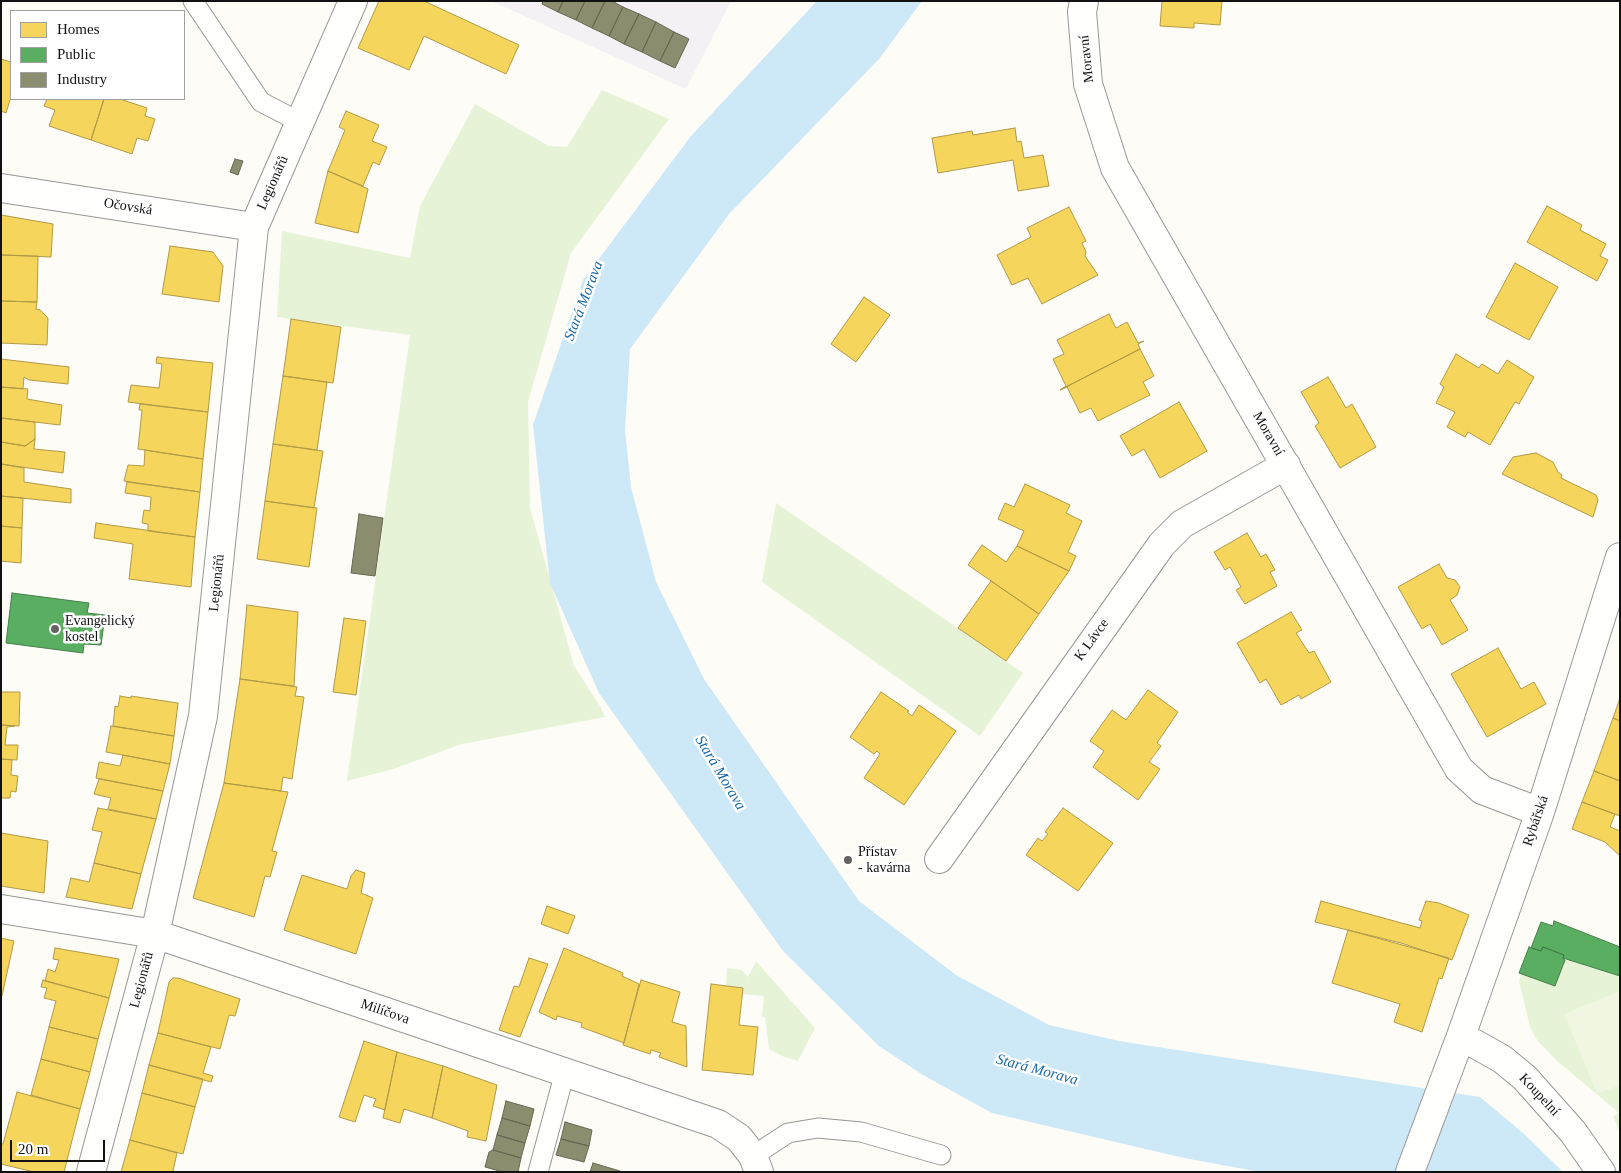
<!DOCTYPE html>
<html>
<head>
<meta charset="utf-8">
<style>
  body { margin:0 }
  #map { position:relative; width:1621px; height:1173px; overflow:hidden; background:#fdfcf7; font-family:"Times New Roman",serif }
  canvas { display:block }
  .frame { position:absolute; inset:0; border:2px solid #111; pointer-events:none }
  .legend { position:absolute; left:10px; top:10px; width:175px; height:90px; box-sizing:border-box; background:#fff; border:1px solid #a0a0a0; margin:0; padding:6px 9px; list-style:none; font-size:15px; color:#111 }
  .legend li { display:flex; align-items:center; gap:10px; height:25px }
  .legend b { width:25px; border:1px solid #a0a0a0 }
  .scale { position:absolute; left:10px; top:1140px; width:95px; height:22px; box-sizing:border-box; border:2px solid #111; border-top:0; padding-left:6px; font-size:15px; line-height:18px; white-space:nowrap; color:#111; -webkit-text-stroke:4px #fff; paint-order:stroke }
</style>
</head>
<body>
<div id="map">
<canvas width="1621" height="1173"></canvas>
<div class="frame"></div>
<ul class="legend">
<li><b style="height:14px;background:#f6d55c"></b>Homes</li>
<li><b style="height:14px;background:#5aae61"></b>Public</li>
<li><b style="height:14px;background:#8c8c6e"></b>Industry</li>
</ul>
<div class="scale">20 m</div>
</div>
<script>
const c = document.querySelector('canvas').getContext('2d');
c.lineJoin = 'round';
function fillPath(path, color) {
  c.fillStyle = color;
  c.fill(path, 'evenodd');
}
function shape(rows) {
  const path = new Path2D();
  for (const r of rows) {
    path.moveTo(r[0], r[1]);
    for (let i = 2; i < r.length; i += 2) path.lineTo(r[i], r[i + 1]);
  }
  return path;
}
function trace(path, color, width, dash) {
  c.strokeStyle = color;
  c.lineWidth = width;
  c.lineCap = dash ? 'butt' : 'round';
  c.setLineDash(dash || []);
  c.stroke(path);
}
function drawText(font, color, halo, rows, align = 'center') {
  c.font = font + ' "Times New Roman",serif';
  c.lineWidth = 5;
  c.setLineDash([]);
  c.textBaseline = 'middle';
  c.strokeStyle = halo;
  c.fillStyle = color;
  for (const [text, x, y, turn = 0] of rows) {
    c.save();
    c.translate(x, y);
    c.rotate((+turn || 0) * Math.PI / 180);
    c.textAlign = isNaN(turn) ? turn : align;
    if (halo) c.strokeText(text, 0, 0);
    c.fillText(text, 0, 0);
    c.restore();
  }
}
const industrial = shape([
  [491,1,731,1,686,89]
]);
const green = shape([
  [602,90,669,119,571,253,528,402,530,508,574,666,600,706,605,717,462,744,393,769,347,781,410,335,277,317,282,231,410,258,420,206,475,104,549,146,567,147],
  [776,503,1023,673,980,736,762,582],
  [1531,948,1620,976,1620,1134,1613,1116,1619,1113,1556,1060,1537,1040,1530,1027,1519,981],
  [756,961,815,1028,798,1061,782,1056,769,1049,765,1017,762,1017,764,996,742,994,742,988,726,986,727,968,742,970,748,977]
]);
const pitch = shape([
  [1620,991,1620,1085,1597,1094,1564,1014]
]);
const water = shape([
  [817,1,922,1,879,59,729,214,630,349,625,431,631,487,656,582,704,679,859,901,956,975,1049,1025,1119,1041,1480,1097,1523,1133,1563,1172,1260,1172,1184,1158,992,1113,923,1075,879,1046,783,951,599,693,550,583,533,425,583,280,691,136]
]);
const homes = shape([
  [379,1,424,1,519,45,506,74,424,36,409,70,358,48,379,1],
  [1162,1,1222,1,1220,25,1194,23,1194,28,1160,26,1162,1],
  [1,59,11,62,11,97,6,113,1,111,1,59],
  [47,99,104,99,91,140,49,126,55,110,44,106,47,99],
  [104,99,120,99,147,108,145,116,155,119,148,141,137,138,132,154,91,140,104,99],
  [346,111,379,125,372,141,387,147,379,165,373,162,363,186,328,171,345,130,339,127,346,111],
  [1015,128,1017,142,1021,141,1024,158,1043,155,1049,186,1018,191,1013,160,938,173,932,138,972,131,973,135,1015,128],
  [328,171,368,189,358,233,315,223,328,171],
  [1547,206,1582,225,1580,230,1606,244,1600,256,1608,260,1597,281,1527,242,1547,206],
  [1069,207,1086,241,1082,243,1086,252,1085,256,1098,275,1042,304,1028,278,1012,285,997,255,1031,237,1027,228,1069,207],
  [1,215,53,224,51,257,1,255,1,215],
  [170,246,213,252,223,266,219,302,162,294,170,246],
  [1,255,38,256,37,302,1,301,1,255],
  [1515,263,1558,287,1529,340,1486,317,1515,263],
  [864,297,890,315,856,362,831,344,864,297],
  [1,301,37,302,36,309,40,310,48,318,47,345,1,343,1,301],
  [1109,314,1116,328,1127,322,1138,343,1144,341,1138,344,1140,349,1060,390,1066,386,1053,359,1064,354,1057,340,1109,314],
  [291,319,341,327,333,383,283,376,291,319],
  [1140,349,1154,376,1143,382,1150,395,1098,421,1091,408,1080,413,1067,387,1060,390,1140,349],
  [1456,354,1479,368,1482,364,1498,374,1507,360,1534,377,1519,404,1515,402,1490,445,1468,432,1465,437,1447,427,1455,412,1436,403,1444,387,1440,384,1456,354],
  [157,357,213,363,208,412,128,402,131,385,159,388,162,364,156,363,157,357],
  [1,359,69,367,68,384,29,380,24,377,23,389,1,387,1,359],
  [283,376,327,382,317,450,273,444,283,376],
  [1328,377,1346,408,1352,404,1376,447,1340,468,1315,426,1319,423,1301,392,1328,377],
  [1,387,28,389,27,399,62,405,60,425,1,418,1,387],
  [1179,402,1207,451,1160,478,1144,449,1132,456,1120,436,1179,402],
  [140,404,208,412,203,459,138,449,142,410,139,410,140,404],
  [1,418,35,422,35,439,25,446,1,442,1,418],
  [35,439,34,449,65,452,63,473,1,464,1,442,25,446,35,439],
  [273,444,323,451,314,508,265,501,273,444],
  [145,450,203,459,200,492,124,481,128,465,144,466,145,450],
  [1536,453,1553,462,1558,472,1562,475,1561,478,1596,495,1598,500,1593,517,1502,474,1513,457,1536,453],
  [1,464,24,468,24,482,71,489,71,503,1,496,1,464],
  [127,482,200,492,195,537,148,531,148,524,142,523,144,510,150,511,151,497,125,493,127,482],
  [1025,484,1070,505,1066,513,1082,521,1068,552,1076,556,1069,571,1017,546,1024,531,998,519,1005,503,1014,507,1025,484],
  [1,496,23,498,22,528,1,526,1,496],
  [265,501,317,508,309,567,257,559,265,501],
  [96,523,195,537,191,587,129,579,133,544,94,538,96,523],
  [1,526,22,528,21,563,1,561,1,526],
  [1247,533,1261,557,1266,554,1275,570,1270,572,1277,586,1245,604,1236,590,1241,587,1230,567,1225,570,1214,552,1247,533],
  [982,545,1006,562,1017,546,1069,571,1039,614,968,565,982,545],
  [1439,564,1447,578,1455,580,1460,587,1457,595,1450,600,1468,630,1442,645,1430,624,1422,629,1398,587,1439,564],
  [991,581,1039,614,1006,661,958,628,991,581],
  [247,605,298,612,294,686,240,679,247,605],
  [1291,612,1302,630,1296,633,1309,653,1314,651,1331,682,1301,699,1299,695,1281,705,1266,679,1260,683,1237,643,1291,612],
  [344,618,366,621,356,695,333,692,344,618],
  [1498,648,1521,689,1534,682,1546,704,1487,737,1451,674,1498,648],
  [240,679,297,687,295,696,304,697,292,779,283,777,281,791,224,783,240,679],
  [1148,690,1178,712,1157,743,1161,746,1149,762,1160,769,1138,800,1093,767,1104,751,1090,741,1112,710,1126,720,1148,690],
  [1,692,20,692,19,726,1,725,1,692],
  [881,692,909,711,907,712,912,716,919,705,956,731,904,805,864,778,880,754,877,751,874,754,850,737,881,692],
  [120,696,131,698,131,696,178,703,174,736,113,726,115,706,118,707,120,696],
  [1620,698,1620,721,1613,718,1620,698],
  [1613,718,1620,721,1620,781,1594,771,1613,718],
  [1,725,15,726,7,727,5,745,18,745,17,760,1,759,1,725],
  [111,726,174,736,170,764,106,752,111,726],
  [123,755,170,764,163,791,96,778,99,762,120,766,123,755],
  [1,759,12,760,11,775,18,776,16,792,11,791,10,798,1,798,1,759],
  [1594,771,1620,781,1620,816,1582,802,1594,771],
  [99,779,163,791,156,819,108,809,111,798,94,794,99,779],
  [224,783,288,792,272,851,277,852,270,877,265,876,254,917,193,898,224,783],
  [1582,802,1615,814,1610,827,1620,831,1620,856,1605,842,1572,829,1582,802],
  [98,808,156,819,141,874,94,863,102,832,92,830,98,808],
  [1063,808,1113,843,1078,891,1026,855,1038,838,1042,841,1048,834,1045,832,1063,808],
  [1,833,48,841,44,893,1,886,1,833],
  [94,863,141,874,132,909,66,897,71,878,89,882,94,863],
  [356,870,365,873,361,893,373,898,356,954,284,930,302,875,347,889,351,876,356,870],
  [1321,901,1420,928,1422,921,1419,920,1426,901,1439,903,1469,915,1452,960,1401,943,1315,922,1321,901],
  [547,906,575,916,568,934,541,924,547,906],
  [1348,930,1449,958,1442,979,1439,978,1422,1032,1394,1022,1400,1004,1332,983,1348,930],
  [1,938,14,941,2,996,1,996,1,938],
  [55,948,119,959,109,998,45,981,48,969,55,972,59,960,53,959,55,948],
  [564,948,623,973,622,976,639,984,624,1043,581,1027,582,1023,557,1016,556,1020,539,1012,564,948],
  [529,958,548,964,520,1037,499,1030,514,986,519,987,529,958],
  [173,978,178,978,240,999,235,1016,229,1015,220,1049,158,1033,169,982,173,978],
  [43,980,109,998,98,1039,49,1027,56,1001,44,998,47,988,41,987,43,980],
  [641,980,680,992,672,1022,686,1026,687,1067,659,1057,661,1053,651,1050,650,1054,623,1045,641,980],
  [711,984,743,988,739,1025,758,1027,753,1075,702,1070,711,984],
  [49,1027,98,1039,90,1072,41,1059,49,1027],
  [158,1033,211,1047,203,1073,213,1076,211,1082,149,1065,158,1033],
  [364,1041,397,1052,385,1110,373,1106,376,1099,364,1095,355,1122,339,1117,364,1041],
  [397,1052,443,1066,432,1118,404,1109,400,1123,383,1118,397,1052],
  [41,1059,90,1072,80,1109,31,1095,41,1059],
  [149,1065,203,1079,195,1107,142,1093,149,1065],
  [443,1066,497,1085,486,1141,467,1137,468,1131,432,1118,443,1066],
  [17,1092,80,1109,64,1172,34,1172,1,1164,1,1144,3,1144,17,1092],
  [142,1093,195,1107,183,1154,130,1140,142,1093],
  [130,1140,177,1153,173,1171,176,1172,121,1172,130,1140]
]);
const public = shape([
  [12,593,89,603,87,613,105,615,101,645,84,644,83,653,6,643,12,593],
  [1554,921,1620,947,1620,976,1563,958,1564,955,1543,947,1541,951,1531,948,1541,922,1553,926,1554,921],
  [1529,947,1541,951,1543,947,1564,955,1563,959,1565,960,1555,986,1519,973,1529,947]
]);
const industry = shape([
  [543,1,563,1,558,12,542,4,543,1],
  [563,1,585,1,576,20,558,12,563,1],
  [585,1,605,1,592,28,576,20,585,1],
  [605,1,612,1,623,7,609,36,592,28,605,1],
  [623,7,639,14,624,44,609,36,623,7],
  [639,14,656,22,642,52,624,44,639,14],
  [656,22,674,32,660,61,642,52,656,22],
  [674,32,689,39,675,68,660,61,674,32],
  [235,159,243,161,238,175,230,172,235,159],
  [359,514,383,518,375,576,351,573,359,514],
  [506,1101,534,1109,530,1126,502,1118,506,1101],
  [502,1118,530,1126,525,1143,497,1135,502,1118],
  [565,1122,592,1130,589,1146,561,1139,565,1122],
  [497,1135,525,1143,521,1158,493,1150,497,1135],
  [561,1139,589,1146,584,1162,556,1155,561,1139],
  [493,1150,521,1158,518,1172,503,1172,485,1167,489,1152,493,1150],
  [593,1163,620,1171,620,1172,590,1172,593,1163]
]);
const service = shape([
  [193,1,261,102,300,122],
  [753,1156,788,1133,818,1128,861,1132,941,1155],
  [538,1172,565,1072]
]);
const minor = shape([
  [1084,1,1082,12,1088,84,1115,168,1459,769,1482,790,1540,812],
  [1,188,254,227],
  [939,859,1162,544,1182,524,1286,465],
  [1,909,155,934,718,1124,739,1138,753,1156,759,1172],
  [1461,1036,1502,1059,1525,1078,1573,1132,1601,1172],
  [91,1172,155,934,203,716,254,227,353,1],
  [1410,1172,1461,1036,1540,812,1620,557]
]);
const markers = [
  [55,629,5,"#646362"],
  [848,860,5,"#646362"]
];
const streetNames = [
  ["Moravní",1087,59,-96],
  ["Legionářů",273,183,-66],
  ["Očovská",128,207,9],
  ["Moravní",1268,434,60],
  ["Legionářů",217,583,-84],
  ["K Lávce",1092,640,-54],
  ["Rybářská",1536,821,-71],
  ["Legionářů",142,980,-75],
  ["Milíčova",385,1012,19],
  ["Koupelní",1539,1095,47]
];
const poiNames = [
  ["Evangelický",65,621],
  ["kostel",65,637],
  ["Přístav",858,852],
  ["- kavárna",858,868]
];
const waterNames = [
  ["Stará Morava",584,301,-69],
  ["Stará Morava",720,773,59],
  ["Stará Morava",1037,1070,15]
];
fillPath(industrial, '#f5f0f3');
fillPath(green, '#e7f3d7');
fillPath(pitch, '#f0f6e1');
fillPath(water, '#cde8f7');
fillPath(homes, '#f6d55c');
trace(homes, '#b19a46', 1);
fillPath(public, '#5aae61');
trace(public, '#447f49', 1);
fillPath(industry, '#8c8c6e');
trace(industry, '#676752', 1);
trace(service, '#979795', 21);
trace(minor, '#979795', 30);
trace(service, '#fffffe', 19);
trace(minor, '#fffffe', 28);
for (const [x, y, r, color] of markers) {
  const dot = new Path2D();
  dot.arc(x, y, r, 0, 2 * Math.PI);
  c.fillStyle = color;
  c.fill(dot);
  trace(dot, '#fff', 2);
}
drawText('14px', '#111', '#fff', streetNames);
drawText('14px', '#111', '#fff', poiNames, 'left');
drawText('italic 15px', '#1768a6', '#fff', waterNames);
</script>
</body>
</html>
